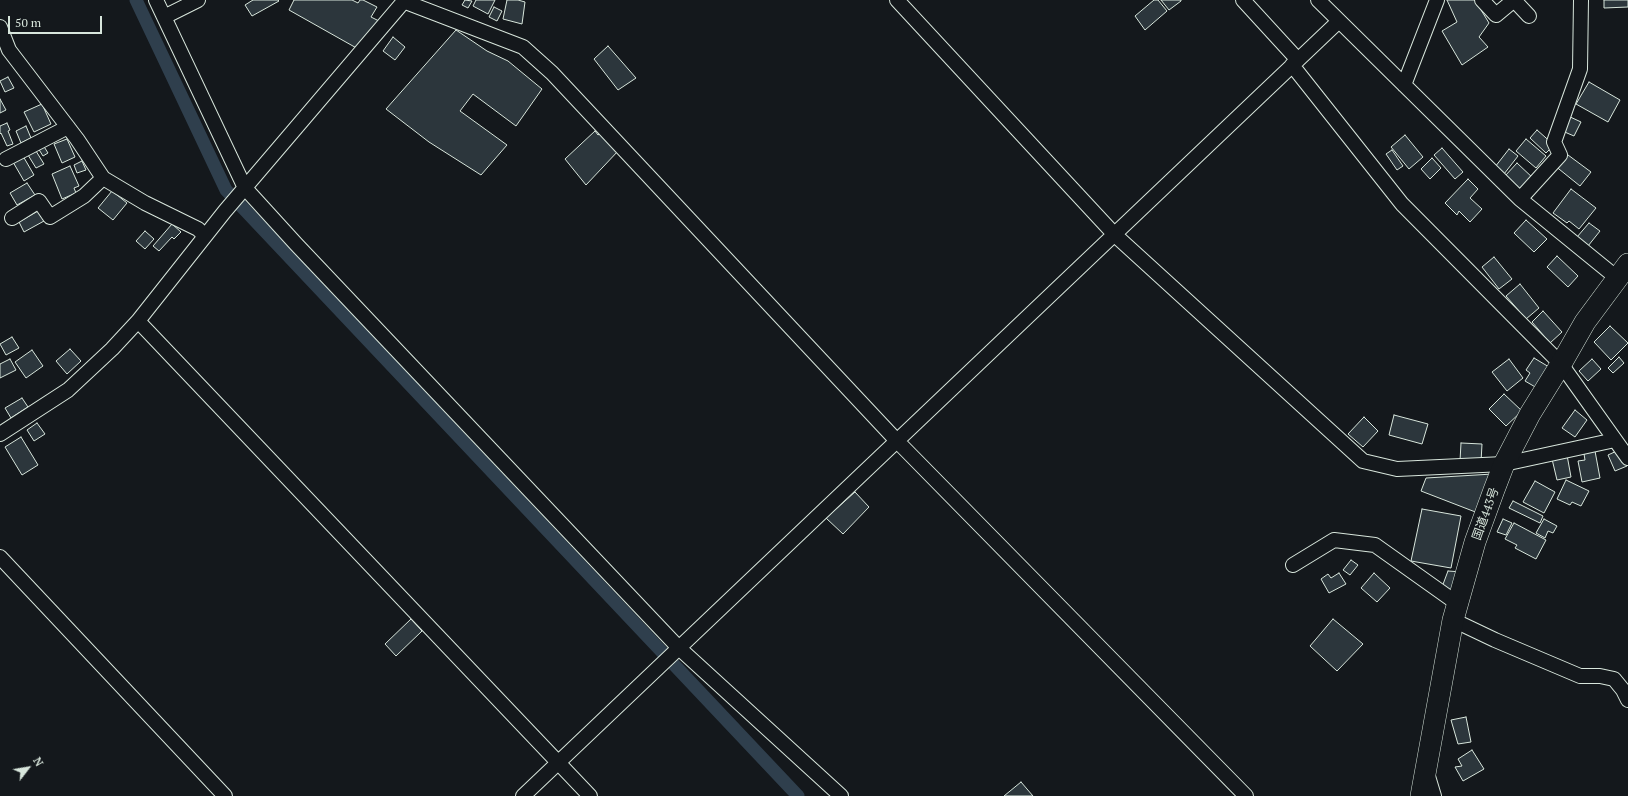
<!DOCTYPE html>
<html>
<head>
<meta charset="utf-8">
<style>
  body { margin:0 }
  #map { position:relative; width:1628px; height:796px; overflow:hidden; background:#14181c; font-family:"PT Serif",serif }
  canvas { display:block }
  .north { position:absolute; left:8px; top:748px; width:40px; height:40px; -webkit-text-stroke:3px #14181c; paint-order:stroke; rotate:59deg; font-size:11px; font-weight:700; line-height:16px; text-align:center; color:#d8e6dc }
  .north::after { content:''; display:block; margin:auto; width:14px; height:18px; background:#d8e6dc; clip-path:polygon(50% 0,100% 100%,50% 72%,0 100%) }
  .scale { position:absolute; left:8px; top:16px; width:94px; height:18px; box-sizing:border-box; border:2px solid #d8e6dc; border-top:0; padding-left:5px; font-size:12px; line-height:14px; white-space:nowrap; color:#d8e6dc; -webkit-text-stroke:3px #14181c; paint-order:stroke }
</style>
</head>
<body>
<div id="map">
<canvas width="1628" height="796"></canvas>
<div class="north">N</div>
<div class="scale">50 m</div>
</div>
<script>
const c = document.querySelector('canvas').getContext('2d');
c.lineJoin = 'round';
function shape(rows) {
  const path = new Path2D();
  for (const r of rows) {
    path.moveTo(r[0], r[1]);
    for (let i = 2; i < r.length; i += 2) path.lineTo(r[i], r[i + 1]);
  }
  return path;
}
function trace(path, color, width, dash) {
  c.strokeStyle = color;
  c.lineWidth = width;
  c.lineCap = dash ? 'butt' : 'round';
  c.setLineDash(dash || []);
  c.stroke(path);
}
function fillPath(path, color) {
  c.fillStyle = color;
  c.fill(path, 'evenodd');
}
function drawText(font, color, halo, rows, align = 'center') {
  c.font = font + ' "PT Serif","Noto Sans JP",serif';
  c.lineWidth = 3;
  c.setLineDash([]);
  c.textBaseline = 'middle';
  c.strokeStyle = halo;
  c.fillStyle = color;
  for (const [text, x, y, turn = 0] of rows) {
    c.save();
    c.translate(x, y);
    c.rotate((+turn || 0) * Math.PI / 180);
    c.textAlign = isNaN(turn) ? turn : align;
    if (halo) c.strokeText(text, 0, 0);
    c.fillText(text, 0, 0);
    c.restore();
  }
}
const canal = shape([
  [136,0,226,190,798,796]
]);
const building = shape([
  [253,0,278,0,279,1,252,16,245,5,253,0],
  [294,0,352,0,358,3,360,0,363,0,377,7,371,17,381,22,360,50,289,10,294,0],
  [465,0,472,1,468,8,462,5,465,0],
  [476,0,495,0,488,14,473,6,476,0],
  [507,0,518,0,525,2,522,24,503,19,507,0],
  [1154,0,1158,0,1167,11,1145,30,1135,16,1154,0],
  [1161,0,1181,0,1181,1,1169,10,1161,0],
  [1447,0,1475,0,1489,23,1479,37,1488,47,1462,65,1442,31,1457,22,1447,0],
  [1604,0,1628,0,1628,7,1604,8,1604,0],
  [494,7,502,11,497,21,489,17,494,7],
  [456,30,487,51,508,61,542,89,516,126,473,94,460,111,507,145,481,175,429,142,386,109,456,30],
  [393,37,405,47,395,60,383,51,393,37],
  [608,46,636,78,618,90,594,59,608,46],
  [8,77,14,88,5,92,0,81,8,77],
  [1589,82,1620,100,1608,122,1576,104,1589,82],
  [0,99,6,110,0,113,0,99],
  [42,104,51,124,34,132,24,112,42,104],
  [1566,115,1581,122,1574,136,1560,130,1566,115],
  [7,123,10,130,8,131,13,144,7,146,1,133,0,134,0,126,7,123],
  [26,126,31,138,21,143,16,131,26,126],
  [1537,130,1554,145,1546,153,1530,138,1537,130],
  [595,131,598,135,602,132,619,150,586,185,565,159,595,131],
  [1405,135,1423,157,1409,169,1391,147,1405,135],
  [67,139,75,157,62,163,54,144,67,139],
  [1526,139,1546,156,1536,168,1516,151,1526,139],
  [43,145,48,153,43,156,38,148,43,145],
  [1442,148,1463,172,1455,179,1434,155,1442,148],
  [1509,149,1518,156,1504,174,1495,167,1509,149],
  [1392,150,1403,166,1397,170,1386,154,1392,150],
  [36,151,44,164,36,168,28,155,36,151],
  [1564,152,1591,172,1580,186,1554,165,1564,152],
  [23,156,34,175,24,181,13,162,23,156],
  [1432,158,1441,168,1430,179,1421,169,1432,158],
  [82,161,86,170,77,173,74,165,82,161],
  [1517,163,1534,179,1521,192,1505,176,1517,163],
  [70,166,79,186,74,188,76,193,62,199,52,174,70,166],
  [1468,179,1478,189,1470,198,1482,209,1470,222,1459,211,1457,215,1445,203,1468,179],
  [27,183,35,195,17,205,10,193,27,183],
  [1571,189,1596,208,1579,229,1569,221,1567,223,1553,213,1571,189],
  [112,191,127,203,113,220,98,208,112,191],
  [38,211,44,221,24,232,19,222,38,211],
  [1526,220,1547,239,1534,252,1514,233,1526,220],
  [1589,223,1600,231,1588,246,1577,237,1589,223],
  [172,224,181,232,174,239,172,237,159,251,153,246,172,224],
  [145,231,154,239,145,249,136,241,145,231],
  [1557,256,1578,276,1568,287,1547,267,1557,256],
  [1494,257,1512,279,1499,289,1482,267,1494,257],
  [1520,284,1539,308,1526,319,1506,296,1520,284],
  [1543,311,1562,332,1550,343,1532,322,1543,311],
  [1610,326,1628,343,1611,360,1594,342,1610,326],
  [12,337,19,348,6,355,0,344,12,337],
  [70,349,81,361,67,374,56,361,70,349],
  [32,350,43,366,26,378,15,362,32,350],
  [1619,357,1624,363,1613,373,1608,368,1619,357],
  [1534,358,1549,367,1537,388,1525,381,1530,373,1526,370,1534,358],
  [10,359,16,370,0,378,0,364,10,359],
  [1509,359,1523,378,1507,391,1492,372,1509,359],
  [1592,359,1601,369,1588,381,1579,371,1592,359],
  [1504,394,1522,411,1506,426,1489,409,1504,394],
  [22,398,28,407,11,418,5,408,22,398],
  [1575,410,1587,420,1575,437,1562,428,1575,410],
  [1394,415,1428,424,1422,444,1389,435,1394,415],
  [1364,417,1378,431,1363,447,1348,434,1364,417],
  [37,423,45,434,34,441,27,430,37,423],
  [21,437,38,465,22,475,5,447,21,437],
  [1461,443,1482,444,1481,462,1460,461,1461,443],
  [1619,450,1627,466,1615,471,1608,455,1619,450],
  [1595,451,1600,478,1582,482,1578,461,1585,460,1584,454,1595,451],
  [1567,455,1571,477,1557,480,1552,459,1567,455],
  [1493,474,1478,513,1421,491,1426,478,1493,474],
  [1566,480,1589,491,1581,506,1572,502,1570,505,1557,499,1566,480],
  [1535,481,1555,492,1544,513,1523,502,1535,481],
  [855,492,869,507,843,534,826,518,855,492],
  [1513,501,1543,516,1540,523,1509,508,1513,501],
  [1422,509,1461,516,1451,568,1411,561,1422,509],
  [1503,519,1512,523,1506,535,1497,532,1503,519],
  [1544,519,1557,526,1553,533,1548,531,1545,538,1536,533,1544,519],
  [1514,523,1546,540,1536,559,1515,548,1517,545,1505,539,1514,523],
  [1351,560,1358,565,1350,575,1343,570,1351,560],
  [1448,571,1462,572,1457,593,1442,587,1448,571],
  [1339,573,1346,584,1329,593,1321,579,1328,574,1331,578,1339,573],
  [1374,573,1390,588,1377,602,1361,588,1374,573],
  [411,619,422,631,396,656,385,644,411,619],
  [1333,619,1363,644,1337,671,1310,646,1333,619],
  [1466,717,1471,742,1458,744,1451,720,1466,717],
  [1472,750,1484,769,1463,781,1455,767,1462,766,1458,759,1472,750],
  [1021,782,1033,796,1004,796,1021,782]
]);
const minor = shape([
  [156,0,245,188,296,244,679,648,841,796],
  [897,0,1115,235,1363,461,1397,469,1504,464,1615,440],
  [1243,0,1298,60],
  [1318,0,1520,199,1617,278],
  [1482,0,1496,15,1514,0],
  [1514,0,1529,16],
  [403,1,523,47,552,73,897,441,1246,796],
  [164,17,198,0],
  [0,27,9,50,77,139,103,178,145,203,198,229,205,236],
  [1292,65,1402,204,1561,364,1628,458],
  [1404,85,1437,0],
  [6,159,68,127],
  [1520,199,1560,155,1554,142,1580,69,1581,0],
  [12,218,39,201,50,217,84,196,103,178],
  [138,321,590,796],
  [0,434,68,390,112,349,138,321,225,211,405,0],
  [0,557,225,796],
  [1293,565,1334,540,1375,545,1458,604],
  [1453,620,1495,640,1580,676,1600,676,1614,679,1623,690,1628,700],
  [1427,773,1434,796],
  [523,796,1339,21]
]);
const highway = shape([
  [1421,796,1453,620,1475,542,1494,490,1504,464,1530,414,1561,364,1585,322,1628,264]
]);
const streetNames = [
  ["国道443号",1486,514,-70]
];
trace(canal, '#2f3f4d', 13);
fillPath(building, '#2c363c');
trace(building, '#d8e6dc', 1);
trace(minor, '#d8e6dc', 16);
trace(highway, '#d8e6dc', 22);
trace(minor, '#14181c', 14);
trace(highway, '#14181c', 21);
drawText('12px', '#d8e6dc', '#14181c', streetNames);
</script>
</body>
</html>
